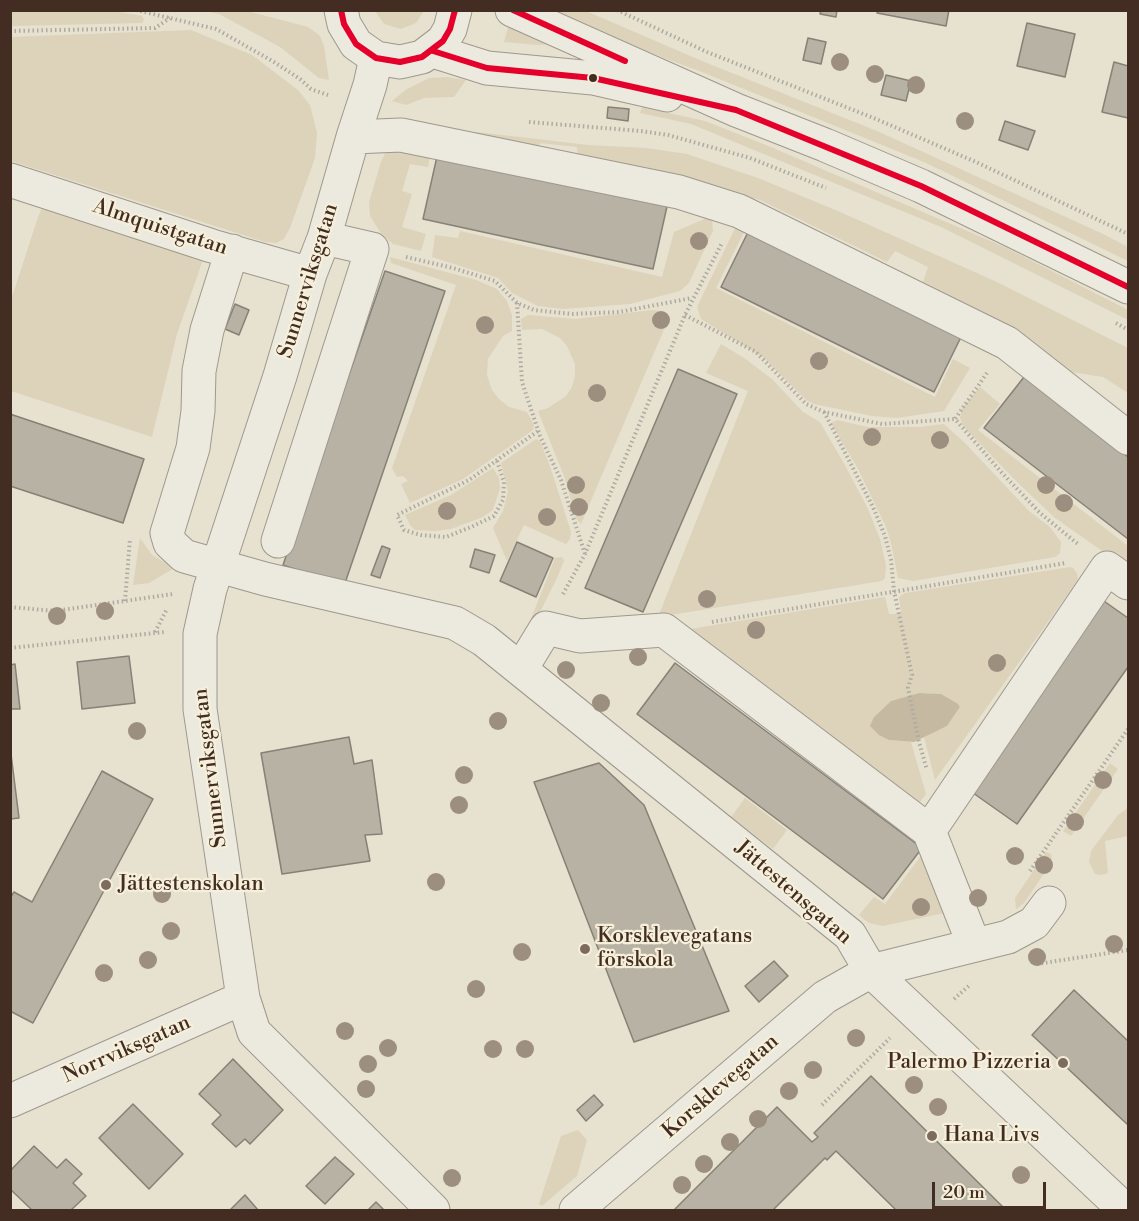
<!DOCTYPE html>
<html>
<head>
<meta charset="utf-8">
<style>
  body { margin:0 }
  #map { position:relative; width:1139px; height:1221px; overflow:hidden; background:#e7e1cf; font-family:"Libre Bodoni",serif }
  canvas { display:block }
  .frame { position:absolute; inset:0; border:12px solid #432d23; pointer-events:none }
  .scale { position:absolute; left:932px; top:1182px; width:114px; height:27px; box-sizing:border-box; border:3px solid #432d23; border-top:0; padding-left:8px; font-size:18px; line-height:21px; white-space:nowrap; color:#432d23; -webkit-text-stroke:4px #f6efd9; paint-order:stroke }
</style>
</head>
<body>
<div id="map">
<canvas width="1139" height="1221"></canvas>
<div class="frame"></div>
<div class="scale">20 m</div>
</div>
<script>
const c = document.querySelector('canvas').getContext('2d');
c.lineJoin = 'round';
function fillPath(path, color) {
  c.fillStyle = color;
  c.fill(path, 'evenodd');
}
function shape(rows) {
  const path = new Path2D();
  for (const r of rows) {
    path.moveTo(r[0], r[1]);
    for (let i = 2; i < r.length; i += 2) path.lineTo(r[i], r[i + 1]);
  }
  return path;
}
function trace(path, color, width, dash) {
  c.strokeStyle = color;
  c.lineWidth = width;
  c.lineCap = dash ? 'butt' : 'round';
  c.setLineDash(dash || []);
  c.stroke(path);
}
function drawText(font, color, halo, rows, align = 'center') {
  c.font = font + ' "Libre Bodoni",serif';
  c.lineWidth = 4.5;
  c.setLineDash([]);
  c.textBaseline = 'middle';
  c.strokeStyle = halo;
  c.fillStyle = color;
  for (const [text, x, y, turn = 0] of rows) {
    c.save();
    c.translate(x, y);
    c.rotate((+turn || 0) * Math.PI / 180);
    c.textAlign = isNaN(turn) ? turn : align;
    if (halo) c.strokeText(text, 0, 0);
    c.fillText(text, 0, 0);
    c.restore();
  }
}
const green = shape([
  [10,11,114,11,142,16,144,20,142,23,11,26],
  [205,11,247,11,308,27,320,36,324,46,329,80,319,78,280,47,219,14],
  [375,11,424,11,416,23,401,29,384,24],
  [551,11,586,11,702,61,877,131,1101,233,1128,247,1128,261,924,162,702,72,664,58],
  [510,20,549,44,538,45,504,42],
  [191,30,252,55,298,90,310,105,317,133,315,158,290,228,284,239,276,243,265,242,11,161,11,37],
  [447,77,466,80,454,97,424,98,406,105,392,101,407,89,429,78],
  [642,107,705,121,766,145,1007,248,1128,310,1128,320,941,227,691,124,640,113],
  [477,132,588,145,647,148,687,154,758,178,838,211,997,282,1128,348,1128,393,1103,377,1071,372,1001,321,923,282,928,267,895,251,887,262,760,200,698,185,578,162,577,147,540,143,538,151,478,138],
  [387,149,431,149,428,167,410,164,402,191,412,194,402,227,426,234,421,251,393,244,382,235,370,216,369,202,381,162],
  [43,205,205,254,177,334,152,437,11,391,11,300,38,217],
  [707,218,712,219,713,231,689,283,680,291,630,304,563,309,538,306,512,293,498,278,432,257,435,235,458,238,460,231,662,277,674,232],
  [740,218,750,220,716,288,935,397,953,359,970,368,944,411,897,418,872,416,814,404,806,400,764,358,701,319,697,307],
  [390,257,476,280,497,289,507,301,512,315,512,331,503,336,488,359,487,375,492,390,499,399,509,407,527,412,534,425,533,430,463,479,410,503,401,484,408,481,403,476,397,477,392,468,456,285,391,263],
  [653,310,666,312,669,316,668,320,581,524,577,520,564,476,538,411,548,408,566,396,572,387,575,376,575,364,567,346,560,338,542,329,522,330,521,319,528,315,575,319],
  [721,344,744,358,772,379,803,412,820,422,846,467,868,509,880,539,886,565,885,578,882,581,658,617,748,391,706,373],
  [980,387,1000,404,978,430,1128,546,1128,569,1055,518,1017,482,963,426,960,418,962,408],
  [837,420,868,427,920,427,944,424,966,444,1029,511,1050,527,1061,542,1060,553,1055,557,913,581,898,578,891,543,886,527,858,469,831,423],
  [536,439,540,441,551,469,571,532,570,539,566,544,524,525,507,561,493,528,503,511,508,491,501,463],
  [493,468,499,478,500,488,493,510,483,517,451,529,435,531,415,530,410,525,405,515,451,495],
  [140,538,152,555,173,567,171,570,149,583,133,585],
  [562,557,564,561,557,578,534,624,527,629,555,558],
  [1070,567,1073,568,1077,573,1078,579,1073,587,935,780,924,737,947,726,960,707,958,704,930,693,919,693,891,701,874,717,889,740,911,742,926,794,920,802,914,805,690,629,885,597,889,614,896,614,901,612,899,597,905,593],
  [1110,763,1118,769,1071,836,1063,831],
  [745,798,787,830,773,849,731,817],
  [1128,808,1128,836,1105,841,1108,873,1101,875,1095,874,1089,862,1091,851,1118,815],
  [926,849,949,912,883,926,869,923,859,915,874,897,885,904],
  [1046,852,1051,854,1052,862,1024,903,1016,909,1015,898],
  [578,1130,587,1140,577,1176,542,1206,539,1204,561,1136]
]);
const water = shape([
  [919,693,941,694,958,704,960,707,947,726,914,742,889,740,879,735,870,726,874,717,891,701]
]);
const building = shape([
  [821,10,837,10,836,17,820,14,821,10],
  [878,10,949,10,946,26,877,13,878,10],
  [1027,23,1075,34,1065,77,1017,66,1027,23],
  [808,38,826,42,821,64,803,60,808,38],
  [1114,62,1128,66,1128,118,1102,112,1114,62],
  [886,75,911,81,906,101,881,95,886,75],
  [608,107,629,109,628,121,607,118,608,107],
  [1005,121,1035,131,1028,150,999,140,1005,121],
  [438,152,668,202,653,269,423,219,438,152],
  [751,226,964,331,934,392,721,287,751,226],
  [385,271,445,291,344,586,283,565,385,271],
  [235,304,249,310,239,335,225,329,235,304],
  [678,369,737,394,643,612,585,588,678,369],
  [1024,377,1128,457,1128,539,984,428,1024,377],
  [10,414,144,459,123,523,10,486,10,414],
  [517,542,553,558,536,597,500,581,517,542],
  [382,546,390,549,380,578,371,575,382,546],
  [475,549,495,555,489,573,470,567,475,549],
  [1101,599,1128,618,1128,667,1017,824,966,788,1101,599],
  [129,656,135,703,82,709,77,662,129,656],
  [675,663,922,848,883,899,637,714,675,663],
  [15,664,20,709,10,709,10,665,15,664],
  [349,737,354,764,372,760,382,834,365,835,370,861,282,874,261,753,349,737],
  [10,746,19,818,10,819,10,746],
  [599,763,644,805,729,1011,634,1042,534,782,599,763],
  [102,771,153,799,33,1023,10,1011,10,898,14,892,32,902,102,771],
  [774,961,788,976,759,1002,745,986,774,961],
  [1074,990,1128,1041,1128,1125,1032,1035,1074,990],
  [233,1059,283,1110,250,1144,245,1139,236,1147,212,1124,221,1115,199,1094,233,1059],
  [871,1076,1006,1210,896,1210,836,1151,827,1160,825,1158,773,1210,674,1210,777,1107,812,1142,818,1137,814,1133,871,1076],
  [594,1095,603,1105,586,1121,577,1110,594,1095],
  [133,1104,183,1154,149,1189,99,1138,133,1104],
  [34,1146,57,1168,66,1159,82,1174,73,1183,86,1196,71,1210,32,1210,10,1189,10,1171,34,1146],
  [335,1157,354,1174,325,1204,306,1186,335,1157],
  [245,1195,258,1210,230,1210,245,1195],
  [376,1202,384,1210,368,1210,376,1202]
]);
const path = shape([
  [136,10,216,29,274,62,300,79,311,89,328,95],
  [617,10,707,52,876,119,976,162,1128,234],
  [10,31,155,28,170,18],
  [529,122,641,131,668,135,750,158,826,188],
  [406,257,453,268,495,281,517,303,534,310,572,314,619,312,692,298],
  [517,303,522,382,540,436,561,480,585,554],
  [685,315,756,352,806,404,824,412,882,424,955,419],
  [1116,323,1128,330],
  [987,373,955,419,1002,473,1040,513,1079,545],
  [824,412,873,507,885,536,891,560,894,591,912,675,908,688,919,742,927,770],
  [497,461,504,482,503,500,494,516,471,527,446,537,421,535,404,530,397,515,469,480,538,431],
  [563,594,585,554,685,315,722,243],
  [125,601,130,539],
  [10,607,55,611,173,594],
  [712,622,1066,563],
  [155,632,167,609],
  [10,648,165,632],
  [1030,871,1128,729],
  [1037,964,1128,950],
  [954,999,971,984],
  [822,1105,890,1038]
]);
const minor = shape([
  [341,10,344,24,356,44,376,58,400,62,422,57,443,41,450,29,455,10],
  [512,10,736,110,825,145,921,186,1128,287],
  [433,51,487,68,593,78,667,95],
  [376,58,370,85,353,137,324,238,310,274,280,376,210,589,200,634,200,709,243,998,254,1032,433,1210],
  [353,137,401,135,679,192,739,211,1007,343,1128,438],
  [10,180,212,246,310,274],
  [232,251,207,330,199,371,198,411,193,448,167,533,170,543,184,556,265,579,455,623,484,640,850,935,871,971,1125,1210],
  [278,541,372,249,324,238],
  [521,669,546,628,580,636,664,630,929,831,1107,568,1128,583],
  [929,831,974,945],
  [10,1101,243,998],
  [576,1210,825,997,871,971,1008,937,1034,923,1049,903]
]);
const bus1 = shape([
  [341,10,344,24,356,44,376,58,400,62,422,57,443,41,450,29,455,10],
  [513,10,625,61],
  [433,51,487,68,593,78,736,110,921,186,1128,287]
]);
const trees = [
  [840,62],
  [875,74],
  [916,85],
  [965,121],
  [699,241],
  [661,320],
  [485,325],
  [819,361],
  [597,393],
  [872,437],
  [940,440],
  [576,485],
  [1046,485],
  [1064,503],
  [579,507],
  [447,511],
  [547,517],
  [707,599],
  [105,611],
  [57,616],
  [756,630],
  [638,657],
  [997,663],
  [566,670],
  [601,703],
  [498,721],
  [137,731],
  [464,775],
  [1103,780],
  [459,805],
  [1075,822],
  [1015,856],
  [1044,865],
  [436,882],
  [162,894],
  [978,898],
  [921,907],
  [171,931],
  [1114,944],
  [522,952],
  [1037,957],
  [148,960],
  [104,973],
  [476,989],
  [345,1031],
  [856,1038],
  [388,1048],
  [493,1049],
  [525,1049],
  [368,1064],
  [813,1070],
  [914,1085],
  [366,1089],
  [789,1091],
  [938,1107],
  [758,1119],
  [730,1142],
  [704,1164],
  [1021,1175],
  [452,1178],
  [682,1185]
];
const markers = [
  [593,78,5,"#432d23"],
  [106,885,6,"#7c6c5f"],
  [585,949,6,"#7c6c5f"],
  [1063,1063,6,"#7c6c5f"],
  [932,1136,6,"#7c6c5f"]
];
const streetNames = [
  ["Almquistgatan",160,228,18],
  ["Sunnerviksgatan",309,281,-73],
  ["Sunnerviksgatan",211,768,-97],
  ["Jättestensgatan",793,893,41],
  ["Norrviksgatan",127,1050,-24],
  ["Korsklevegatan",721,1087,-41]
];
const poiNames = [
  ["Jättestenskolan",118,885],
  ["Korsklevegatans",597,937],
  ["förskola",597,961],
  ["Palermo Pizzeria",1051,1063,"right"],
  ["Hana Livs",944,1136]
];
fillPath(green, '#dcd3ba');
fillPath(water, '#c5b9a2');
fillPath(building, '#b8b2a5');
trace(building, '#878076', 1.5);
trace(minor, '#9e988d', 35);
trace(path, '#aeaaa2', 4, [1.5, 3]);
trace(minor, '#ece9df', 33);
trace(bus1, '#e4002b', 6);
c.fillStyle = '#9d8f7f';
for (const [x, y] of trees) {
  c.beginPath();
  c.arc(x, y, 9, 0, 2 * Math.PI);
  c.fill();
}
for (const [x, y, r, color] of markers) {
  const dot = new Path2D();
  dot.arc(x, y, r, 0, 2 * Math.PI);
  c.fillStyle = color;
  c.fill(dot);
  trace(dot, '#f6efd9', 2);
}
drawText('21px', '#432d23', '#f6efd9', streetNames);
drawText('21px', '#432d23', '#f6efd9', poiNames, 'left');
</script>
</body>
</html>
